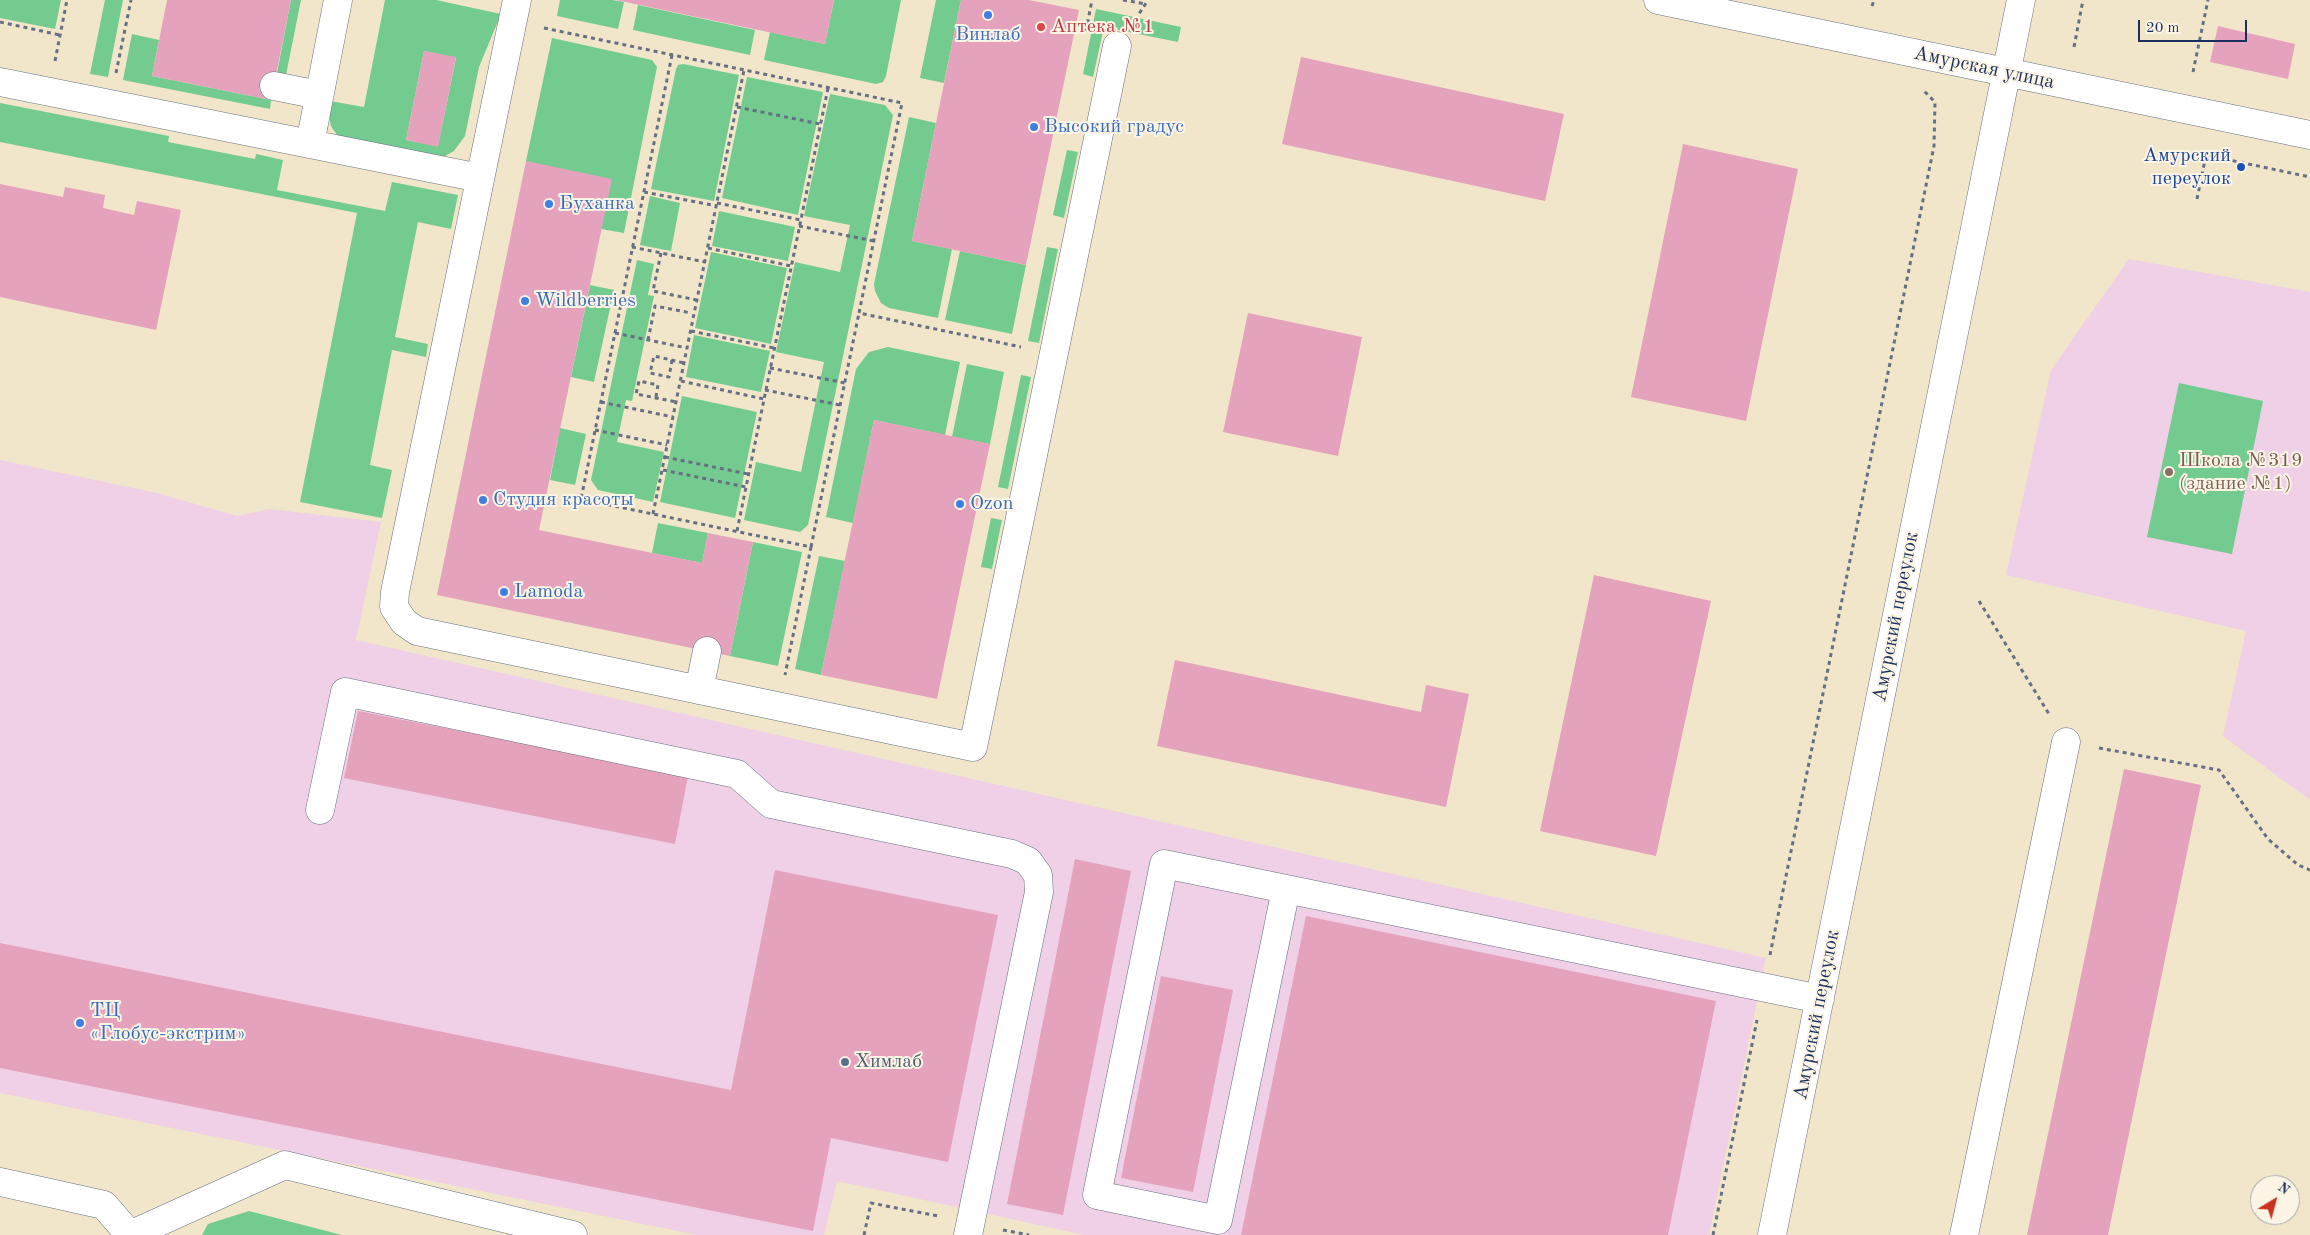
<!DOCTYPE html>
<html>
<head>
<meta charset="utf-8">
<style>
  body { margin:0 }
  #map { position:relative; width:2310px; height:1235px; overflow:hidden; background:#f1e6c9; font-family:"Old Standard TT",serif }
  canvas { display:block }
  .north { position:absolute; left:2250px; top:1175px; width:50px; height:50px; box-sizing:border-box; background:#fcf5e5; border:1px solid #a2a6af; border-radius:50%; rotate:37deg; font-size:14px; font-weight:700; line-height:20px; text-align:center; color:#1b2f5e }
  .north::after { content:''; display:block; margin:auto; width:18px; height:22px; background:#c8321e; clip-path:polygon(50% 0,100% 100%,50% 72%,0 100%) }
  .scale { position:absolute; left:2138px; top:20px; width:109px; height:22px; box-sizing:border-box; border:2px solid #1b2f5e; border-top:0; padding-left:6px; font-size:15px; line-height:18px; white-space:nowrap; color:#1b2f5e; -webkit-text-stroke:4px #fcf5e5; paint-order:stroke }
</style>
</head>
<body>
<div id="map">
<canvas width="2310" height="1235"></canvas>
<div class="north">N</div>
<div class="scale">20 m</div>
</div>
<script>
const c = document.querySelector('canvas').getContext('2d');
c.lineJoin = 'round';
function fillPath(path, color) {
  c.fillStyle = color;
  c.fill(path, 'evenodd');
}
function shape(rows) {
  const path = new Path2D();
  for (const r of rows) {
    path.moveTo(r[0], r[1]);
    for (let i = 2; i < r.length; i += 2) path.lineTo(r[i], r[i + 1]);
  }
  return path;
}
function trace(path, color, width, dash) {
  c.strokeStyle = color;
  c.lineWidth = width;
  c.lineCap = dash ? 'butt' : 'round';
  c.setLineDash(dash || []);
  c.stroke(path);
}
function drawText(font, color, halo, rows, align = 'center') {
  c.font = font + ' "Old Standard TT",serif';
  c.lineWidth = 4;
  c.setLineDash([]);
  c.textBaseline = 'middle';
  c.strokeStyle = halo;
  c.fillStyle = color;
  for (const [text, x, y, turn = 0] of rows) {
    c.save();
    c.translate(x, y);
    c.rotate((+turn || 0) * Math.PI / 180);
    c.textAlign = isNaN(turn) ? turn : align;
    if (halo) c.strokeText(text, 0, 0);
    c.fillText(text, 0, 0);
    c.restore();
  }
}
const built = shape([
  [2129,259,2310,292,2310,800,2223,736,2246,631,2006,575,2051,370],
  [0,460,157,493,237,516,269,509,381,522,356,640,1766,958,1709,1235,1084,1235,837,1181,824,1235,697,1235,0,1093]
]);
const green = shape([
  [0,0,61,0,55,29,0,18],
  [105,0,123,0,108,77,90,74],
  [291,0,301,0,286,75,277,73],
  [385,0,436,0,501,14,479,67,465,136,454,151,438,160,349,141,337,135,331,126,328,112,330,101,364,107],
  [424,51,456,58,438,146,406,140],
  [560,0,612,0,624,2,618,29,557,16],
  [834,0,901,0,886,76,883,82,876,84,764,60,770,32,825,44],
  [936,0,961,0,944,83,920,78],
  [638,5,755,30,750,55,633,30],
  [1096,9,1181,27,1178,42,1104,27,1093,77,1083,74],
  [132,34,159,40,152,76,271,100,270,109,123,80],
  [552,38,652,60,657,67,624,233,601,229,526,161],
  [683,64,739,75,714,201,651,189,676,69,678,65],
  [747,77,823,92,798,215,722,198],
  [830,94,885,105,893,115,808,525,800,532,744,520,756,462,801,472,824,362,776,352,795,262,840,272,850,225,804,216],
  [0,103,169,136,168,142,255,159,256,154,283,160,277,190,385,211,392,182,458,195,451,229,418,222,395,337,428,344,426,357,392,350,370,465,392,470,382,518,300,502,357,213,0,142],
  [909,117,936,123,912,241,952,249,938,318,889,308,881,303,875,291,874,284],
  [1067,150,1078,152,1064,218,1053,215],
  [650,196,680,203,671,251,640,245],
  [719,211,795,227,788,261,712,246],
  [1047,247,1058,249,1039,343,1028,341],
  [960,251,1026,265,1012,334,945,320],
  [711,252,787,268,771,344,695,328],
  [637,260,654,264,648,295,654,296,632,401,626,400,617,442,664,452,653,502,598,490,591,480],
  [590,285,614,290,594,382,571,377],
  [694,335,770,351,761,392,686,377],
  [888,347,960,362,945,435,874,420,853,523,826,517,856,369,869,352],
  [967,364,1004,372,990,444,952,437],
  [1021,375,1031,377,1008,489,998,487],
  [2179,383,2263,401,2232,554,2147,537],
  [682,396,757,412,735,518,660,502],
  [560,428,586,434,575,485,550,480],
  [991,518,1002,520,992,569,981,567],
  [658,523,708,533,702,563,652,553],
  [753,542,802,552,778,666,730,656],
  [819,556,845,561,821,675,795,669],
  [249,1211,342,1235,202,1235,208,1224]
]);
const building = shape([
  [167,0,291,0,271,100,152,76],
  [616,0,834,0,825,44],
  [961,0,1029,0,1079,10,1026,265,912,241],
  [2218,26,2295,44,2288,79,2210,62],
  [424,51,456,57,438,147,406,140],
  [1301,57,1564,114,1545,201,1282,144],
  [1683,144,1798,169,1746,421,1631,397],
  [526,161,612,179,539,530,702,563,708,533,753,542,730,656,437,595],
  [0,184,63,197,65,187,105,195,103,208,134,215,137,201,181,210,156,330,0,297],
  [1248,313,1362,337,1338,456,1223,432],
  [874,420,990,444,937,699,821,675],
  [1594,575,1711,601,1656,856,1540,831],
  [1175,660,1421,712,1426,685,1469,694,1446,807,1157,746],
  [358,711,688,776,675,844,344,778],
  [2124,769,2201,785,2108,1235,2027,1235],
  [1075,859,1131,871,1063,1215,1007,1204],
  [775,870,998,915,948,1162,831,1138,813,1231,0,1068,0,943,731,1090],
  [1306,916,1716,1001,1668,1235,1241,1235],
  [1161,976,1233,990,1193,1192,1121,1178]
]);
const path = shape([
  [1123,0,1146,4],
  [1872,6,1874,0],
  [1135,20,1148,0],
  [0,22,60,35],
  [544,28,902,103,859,313,1021,347],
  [1086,31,1092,0],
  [2074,47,2083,0],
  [672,55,581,499,811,547,785,675],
  [55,61,67,0],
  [2193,72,2208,0],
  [116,73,131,0],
  [737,107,820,124],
  [644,192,717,206],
  [2197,199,2206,155,2310,177],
  [717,203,801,220],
  [799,226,874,241],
  [632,247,705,262],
  [708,248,791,266],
  [661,253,653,291,697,300],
  [691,331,774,348],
  [615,333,687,348],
  [648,340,655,306,691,313],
  [672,360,669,377,650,373,654,356,684,363],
  [770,368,845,383],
  [681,381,764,399],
  [765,390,840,405],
  [656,397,658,385,639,381,636,394,677,402],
  [601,402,673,417],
  [595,430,667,445],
  [665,457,748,474],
  [663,470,746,487],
  [653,514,744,70],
  [737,531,828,88],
  [811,547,859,313],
  [1979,601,2049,714],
  [2099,748,2219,770,2268,839,2298,865,2310,870],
  [1770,955,1934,146,1935,102,1923,90],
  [1003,1230,1029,1235],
  [864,1235,871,1203,938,1216],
  [1713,1235,1757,1020]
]);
const minor = shape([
  [517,0,395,592,394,607,404,622,417,631,973,747,1117,46],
  [1658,0,2310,135],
  [0,82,310,144,338,0],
  [274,86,319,95],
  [310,144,480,178],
  [699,690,707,651],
  [320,810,345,692,737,774,771,804,1012,854,1028,861,1038,875,1039,892,968,1235],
  [1286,889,1164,864,1097,1195,1218,1220,1286,889,1820,999],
  [0,1182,104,1205,130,1235],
  [130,1235,285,1165,573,1235],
  [1772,1235,2021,0],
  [1964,1235,2066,742]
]);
const markers = [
  [988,15,5,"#3f7fe0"],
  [1041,27,5,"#e0444e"],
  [1034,127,5,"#3f7fe0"],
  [2241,167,5,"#1a4fb4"],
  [549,204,5,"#3f7fe0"],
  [525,301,5,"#3f7fe0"],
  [2169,472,5,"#8d6e63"],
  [483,500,5,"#3f7fe0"],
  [960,504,5,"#3f7fe0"],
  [504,592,5,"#3f7fe0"],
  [80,1023,5,"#3f7fe0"],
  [845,1062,5,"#5c6f8a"]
];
const healthNames = [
  ["Аптека №1",1051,27]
];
const shopNames = [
  ["Винлаб",988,35,"center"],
  ["Высокий градус",1044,127],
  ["Буханка",559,204],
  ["Wildberries",535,301],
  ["Студия красоты",493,500],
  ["Ozon",970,504],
  ["Lamoda",514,592],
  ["ТЦ",90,1011],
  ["«Глобус-экстрим»",90,1034]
];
const streetNames = [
  ["Амурская улица",1984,68,12],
  ["Амурский переулок",1896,617,-79],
  ["Амурский переулок",1817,1015,-79]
];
const transitNames = [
  ["Амурский",2231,156],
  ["переулок",2231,179]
];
const educationNames = [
  ["Школа №319",2179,461],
  ["(здание №1)",2179,484]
];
const serviceNames = [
  ["Химлаб",855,1062]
];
fillPath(built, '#efd0e6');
fillPath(green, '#74cb8f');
fillPath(building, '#e5a2bd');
trace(minor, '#666f83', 29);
trace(path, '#666f83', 3, [4, 4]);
trace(minor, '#fff', 28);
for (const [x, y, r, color] of markers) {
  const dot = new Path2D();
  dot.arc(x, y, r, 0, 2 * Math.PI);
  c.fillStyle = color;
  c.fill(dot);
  trace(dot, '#fcf5e5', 2);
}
drawText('20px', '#be3a42', '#fcf5e5', healthNames, 'left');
drawText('20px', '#366cbe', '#fcf5e5', shopNames, 'left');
drawText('20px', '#1b2f5e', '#fcf5e5', streetNames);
drawText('20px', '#164399', '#fcf5e5', transitNames, 'right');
drawText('20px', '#785e54', '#fcf5e5', educationNames, 'left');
drawText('20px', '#4e5e75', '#fcf5e5', serviceNames, 'left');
</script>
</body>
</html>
